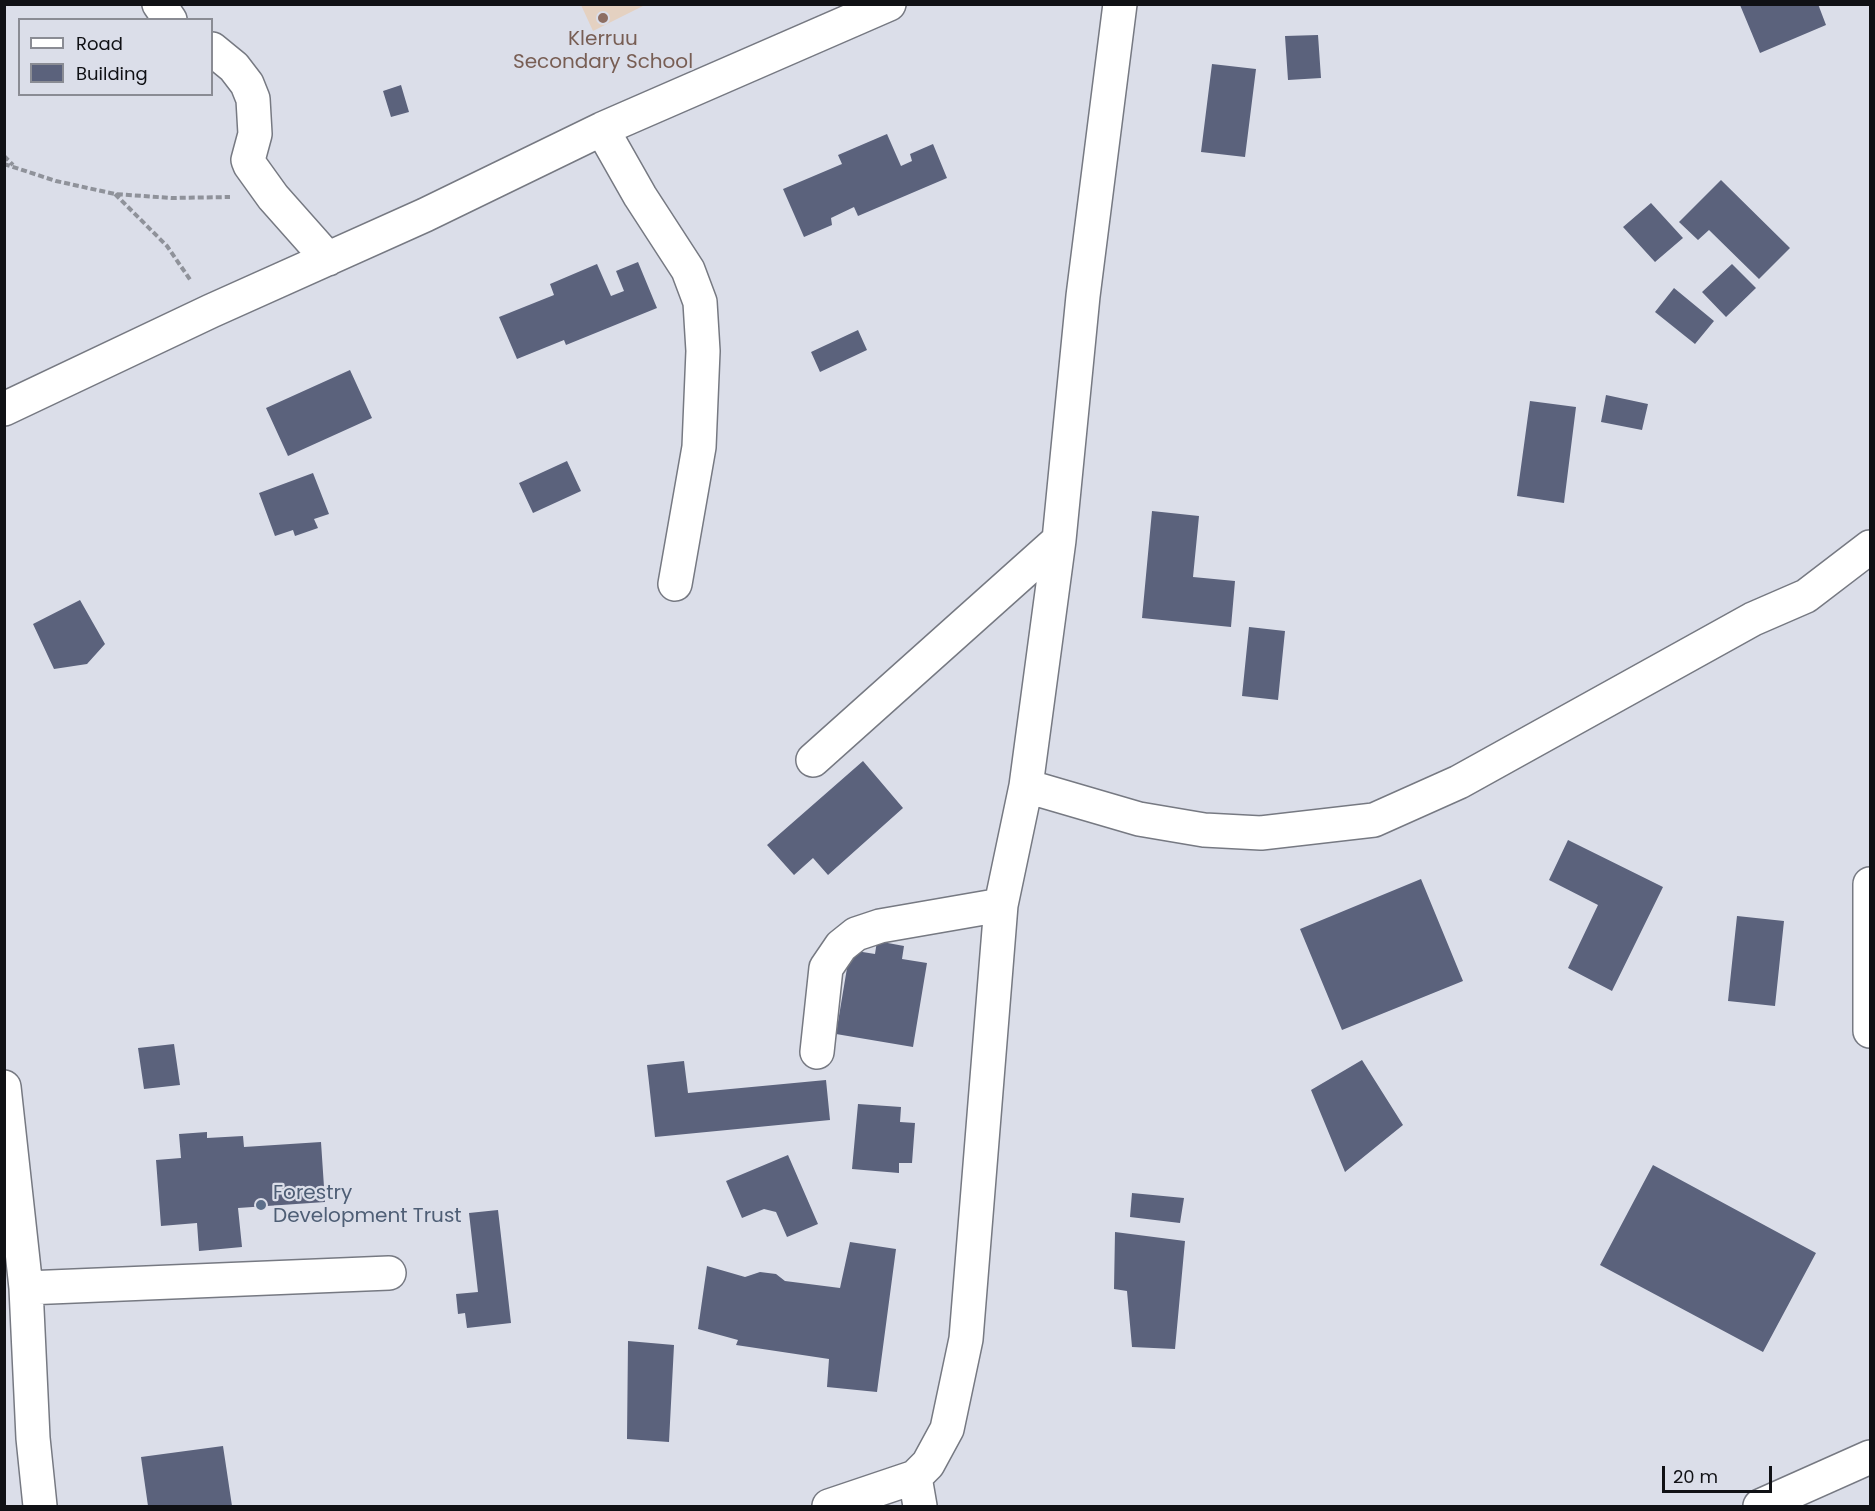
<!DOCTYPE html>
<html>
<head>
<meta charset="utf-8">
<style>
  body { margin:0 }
  #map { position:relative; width:1875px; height:1511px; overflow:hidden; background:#dbdee9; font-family:Poppins,sans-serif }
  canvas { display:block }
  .frame { position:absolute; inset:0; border:6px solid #101115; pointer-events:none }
  .legend { position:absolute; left:18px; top:18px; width:195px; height:78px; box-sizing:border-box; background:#dbdee9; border:2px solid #8a8c94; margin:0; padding:8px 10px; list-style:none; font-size:18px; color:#101115 }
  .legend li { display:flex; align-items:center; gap:12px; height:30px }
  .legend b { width:30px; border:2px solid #8a8c94 }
  .scale { position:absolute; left:1662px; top:1466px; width:110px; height:27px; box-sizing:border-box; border:3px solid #101115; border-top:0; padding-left:8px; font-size:18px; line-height:21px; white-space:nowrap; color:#101115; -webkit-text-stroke:4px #dbdee9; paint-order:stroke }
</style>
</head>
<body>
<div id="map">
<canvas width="1875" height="1511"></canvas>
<div class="frame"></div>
<ul class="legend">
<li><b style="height:8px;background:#fff"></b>Road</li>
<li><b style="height:16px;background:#5b627c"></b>Building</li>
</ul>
<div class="scale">20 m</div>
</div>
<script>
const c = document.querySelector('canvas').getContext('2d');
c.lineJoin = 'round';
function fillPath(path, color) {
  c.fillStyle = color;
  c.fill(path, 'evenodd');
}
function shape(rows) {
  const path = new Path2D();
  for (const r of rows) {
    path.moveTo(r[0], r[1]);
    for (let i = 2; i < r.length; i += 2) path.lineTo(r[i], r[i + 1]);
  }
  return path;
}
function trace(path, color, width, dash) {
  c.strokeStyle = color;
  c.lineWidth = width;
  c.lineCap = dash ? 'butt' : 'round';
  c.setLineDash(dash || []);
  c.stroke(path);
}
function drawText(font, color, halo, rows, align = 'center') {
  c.font = font + ' Poppins,sans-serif';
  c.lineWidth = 4.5;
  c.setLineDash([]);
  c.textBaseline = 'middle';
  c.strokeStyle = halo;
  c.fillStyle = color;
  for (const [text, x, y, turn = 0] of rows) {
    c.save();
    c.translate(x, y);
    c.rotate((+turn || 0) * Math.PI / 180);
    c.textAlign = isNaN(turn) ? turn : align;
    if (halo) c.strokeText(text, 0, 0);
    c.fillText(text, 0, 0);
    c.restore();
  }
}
const education = shape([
  [581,5,645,5,593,31]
]);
const building = shape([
  [1818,4,1826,25,1760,53,1740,5],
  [1318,35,1321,78,1288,80,1285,36],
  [1212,64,1256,69,1245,157,1201,152],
  [401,85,409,112,391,117,383,91],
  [887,134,901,166,912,161,910,154,933,144,947,178,858,216,854,207,831,218,832,225,804,237,783,189,842,164,838,155],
  [1721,180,1790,248,1759,279,1709,230,1698,240,1679,222],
  [1651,203,1683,238,1655,262,1623,227],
  [638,262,657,308,566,345,564,340,517,359,499,317,554,295,550,284,597,264,611,296,624,291,616,271],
  [1732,264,1756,288,1726,317,1702,292],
  [1674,288,1714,321,1695,344,1655,312],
  [858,330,867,350,820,372,811,352],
  [350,370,372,418,288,456,266,408],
  [1606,395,1648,404,1642,430,1601,422],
  [1530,401,1576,407,1564,503,1517,496],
  [567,461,581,491,533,513,519,483],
  [313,473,329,514,314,519,318,528,295,536,293,530,275,536,259,493],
  [1152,511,1199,516,1193,577,1235,581,1231,627,1142,618],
  [80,600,105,644,87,664,54,669,33,624],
  [1249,627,1285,631,1278,700,1242,696],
  [863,761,903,808,828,875,813,858,794,875,767,845],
  [1568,840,1663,887,1612,991,1568,968,1598,905,1549,880],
  [1421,879,1463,981,1342,1030,1300,929],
  [1737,916,1784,921,1775,1006,1728,1001],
  [877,941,904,946,902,959,927,963,913,1047,836,1034,850,950,875,954],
  [174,1044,180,1085,144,1089,138,1048],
  [1362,1060,1403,1125,1345,1172,1311,1090],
  [684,1061,688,1093,826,1080,830,1120,655,1137,647,1065],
  [858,1104,901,1107,900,1122,915,1123,912,1163,899,1163,899,1173,852,1169],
  [207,1132,207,1138,243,1136,244,1147,321,1142,325,1202,238,1208,242,1247,199,1251,197,1223,161,1226,156,1160,181,1158,179,1134],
  [788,1155,818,1224,787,1237,776,1212,764,1209,742,1218,726,1181],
  [1653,1165,1816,1253,1763,1352,1600,1265],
  [1132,1193,1184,1198,1180,1223,1130,1217],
  [498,1210,511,1323,467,1328,465,1313,458,1314,456,1294,478,1292,469,1213],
  [1115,1232,1185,1241,1175,1349,1132,1347,1127,1291,1114,1289],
  [850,1242,896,1249,877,1392,827,1387,829,1359,736,1345,738,1340,698,1329,707,1266,745,1277,760,1272,776,1274,785,1281,840,1288],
  [628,1341,674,1345,669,1442,627,1439],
  [223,1446,232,1506,148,1506,141,1457]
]);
const path = shape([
  [4,156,13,165],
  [4,164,56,181,115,194,171,198,230,197],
  [115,194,167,246,191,281]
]);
const minor = shape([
  [159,4,170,20],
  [212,49,234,67,247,84,253,99,255,134,248,160,250,165,273,197,328,259],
  [602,129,640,196,688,270,700,302,703,351,699,447,675,584],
  [4,409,211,311,425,215,602,129,889,4],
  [813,760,1059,540],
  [1026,786,1139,819,1204,830,1261,833,1374,820,1459,782,1753,619,1806,596,1870,547],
  [1870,884,1870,1031],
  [817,1052,826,968,841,946,856,934,880,926,1001,905],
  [4,1087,26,1288,33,1438,40,1506],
  [26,1288,389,1273],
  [915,1477,920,1506],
  [829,1506,915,1477,928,1464,947,1429,966,1339,1001,905,1026,786,1059,540,1083,296,1120,4],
  [1760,1506,1870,1457]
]);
const markers = [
  [603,18,6,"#8d6e63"],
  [261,1205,6,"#5c6f8a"]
];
const educationNames = [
  ["Klerruu",603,40],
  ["Secondary School",603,63]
];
const serviceNames = [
  ["Forestry",273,1194],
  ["Development Trust",273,1217]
];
fillPath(education, '#e4d1c1');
fillPath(building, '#5b627c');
trace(minor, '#767982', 36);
trace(path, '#8f929a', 4, [6, 3]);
trace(minor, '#fff', 33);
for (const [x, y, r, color] of markers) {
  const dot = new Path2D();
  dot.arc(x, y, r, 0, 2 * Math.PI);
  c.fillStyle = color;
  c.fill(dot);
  trace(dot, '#dbdee9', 2);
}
drawText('20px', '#785e54', '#dbdee9', educationNames);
drawText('20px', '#4e5e75', '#dbdee9', serviceNames, 'left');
</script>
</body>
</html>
